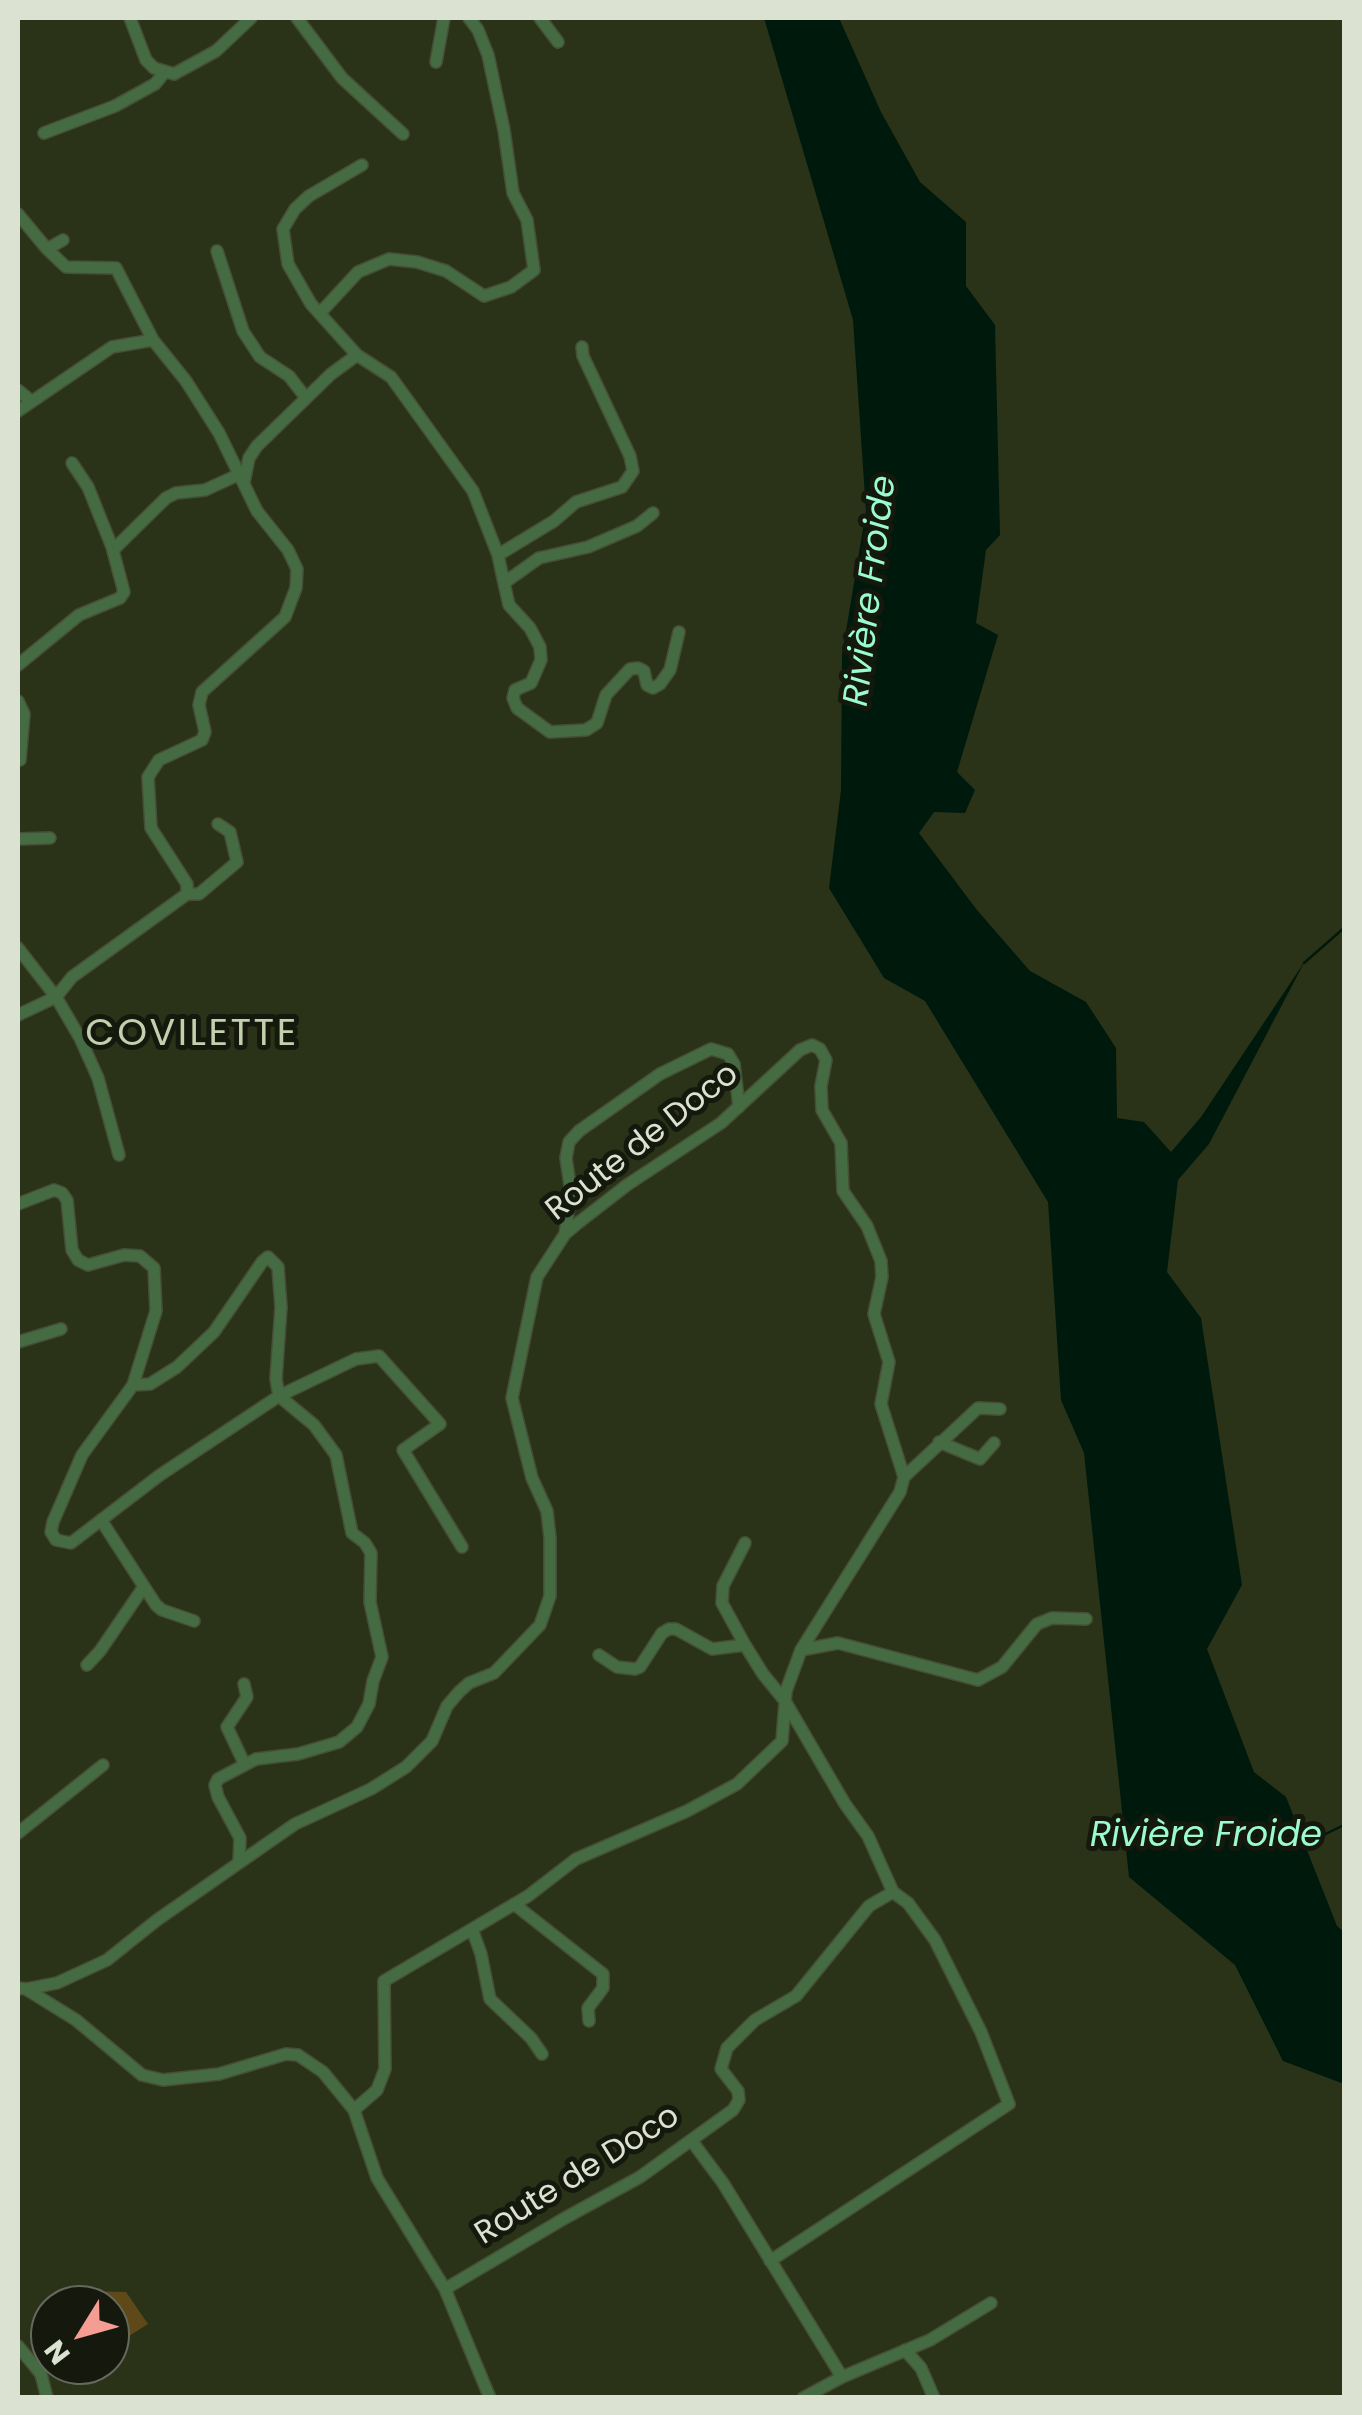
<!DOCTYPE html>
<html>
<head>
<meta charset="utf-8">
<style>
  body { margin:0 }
  #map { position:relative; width:1362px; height:2415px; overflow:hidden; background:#2a3317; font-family:Poppins,sans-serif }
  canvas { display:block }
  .frame { position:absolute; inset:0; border:20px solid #dce2d1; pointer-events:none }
  .north { position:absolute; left:30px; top:2285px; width:100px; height:100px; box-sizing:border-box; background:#15190d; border:2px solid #65695b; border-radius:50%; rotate:233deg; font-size:28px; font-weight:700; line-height:40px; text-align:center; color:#dce2d1 }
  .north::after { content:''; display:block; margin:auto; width:35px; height:45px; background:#f59c93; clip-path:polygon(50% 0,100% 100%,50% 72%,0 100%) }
</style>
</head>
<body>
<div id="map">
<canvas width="1362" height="2415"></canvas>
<div class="frame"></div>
<div class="north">N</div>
</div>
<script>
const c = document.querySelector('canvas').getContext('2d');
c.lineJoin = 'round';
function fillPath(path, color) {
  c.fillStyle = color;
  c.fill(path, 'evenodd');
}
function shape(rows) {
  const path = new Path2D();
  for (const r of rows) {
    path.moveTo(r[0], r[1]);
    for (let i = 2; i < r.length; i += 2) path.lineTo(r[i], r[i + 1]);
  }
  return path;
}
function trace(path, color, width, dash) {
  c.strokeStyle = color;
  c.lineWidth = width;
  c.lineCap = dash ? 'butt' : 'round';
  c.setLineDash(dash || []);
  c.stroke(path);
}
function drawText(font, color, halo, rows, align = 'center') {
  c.font = font + ' Poppins,sans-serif';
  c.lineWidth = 10;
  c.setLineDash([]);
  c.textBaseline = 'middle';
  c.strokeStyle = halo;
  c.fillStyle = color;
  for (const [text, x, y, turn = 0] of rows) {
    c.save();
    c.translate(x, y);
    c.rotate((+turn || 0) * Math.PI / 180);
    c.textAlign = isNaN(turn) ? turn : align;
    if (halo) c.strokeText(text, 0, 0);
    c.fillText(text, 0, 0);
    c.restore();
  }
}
const green = shape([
  [84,2291,126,2292,148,2324,110,2348,110,2305,68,2305]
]);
const water = shape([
  [764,18,839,18,881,112,920,182,966,222,966,286,995,325,1000,535,986,550,976,623,998,635,957,772,975,790,965,813,934,812,919,833,977,910,1030,971,1086,1002,1116,1048,1117,1118,1144,1122,1171,1152,1201,1117,1305,961,1209,1144,1178,1180,1167,1272,1201,1318,1242,1585,1207,1649,1254,1772,1286,1797,1337,1926,1344,1932,1344,2084,1283,2061,1235,1965,1129,1877,1084,1453,1061,1400,1048,1202,925,1001,884,978,829,888,841,790,842,655,866,511,853,320]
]);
const stream = shape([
  [1304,963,1344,928],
  [1305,1844,1344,1825]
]);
const minor = shape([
  [130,18,146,60,154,68,174,74,216,51,251,18],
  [297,18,342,78,403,134],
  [540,18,558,42],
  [436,62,444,18],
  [44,133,115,106,155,84,164,73],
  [362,165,309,196,295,209,283,229,288,264,311,304,357,355,391,377,473,491,498,555,504,583,539,558,588,547,637,526,653,513],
  [18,214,47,249,63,240],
  [47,249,66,267,116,268,153,340],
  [217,251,243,331,260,357,289,376,306,398],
  [321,312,358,272,389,259,417,262,446,271,484,296,511,287,534,270,527,220,513,193,504,130,488,55,478,30,469,18],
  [18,390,31,401],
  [18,411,112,347,153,340,186,381,219,433,257,511,288,550,297,569,296,588,285,617,202,692,199,705,205,732,202,740,159,760,148,777,151,828,187,884,187,894,72,977,56,997,18,1015],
  [244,482,249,458,257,446,331,374,357,355],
  [113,550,166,498,176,493,205,490,240,474],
  [498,555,554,521,576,502,622,487,633,471,630,456,583,356,582,347],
  [504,583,509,605,530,628,540,647,541,660,531,683,515,690,513,698,517,708,550,732,586,730,597,723,606,695,630,669,638,668,644,671,647,685,653,688,660,684,670,670,679,632],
  [18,665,79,615,120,598,124,592,112,547,88,487,72,463],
  [18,701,24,714,20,760],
  [18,839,50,838],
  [187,894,199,894,237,862,230,832,218,824],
  [18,948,56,997,80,1038,98,1078,119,1155],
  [18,1204,54,1190,62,1193,67,1200,72,1250,78,1260,88,1265,124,1255,140,1256,154,1268,156,1311,133,1385,150,1384,177,1367,214,1332,262,1262,268,1257,278,1267,281,1307,276,1379,279,1396,314,1425,336,1455,352,1533,365,1543,371,1553,370,1602,382,1657,373,1681,369,1704,357,1727,339,1742,298,1754,256,1759,218,1779,215,1785,218,1797,240,1838,239,1863],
  [565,1234,571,1192,566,1158,569,1142,579,1131,660,1074,711,1049,728,1054,734,1064,739,1107],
  [18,1342,61,1329],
  [133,1385,82,1455,53,1522,51,1532,56,1540,71,1543,160,1475,279,1396,356,1359,379,1356,440,1424,403,1450,462,1547],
  [939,1442,980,1459,994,1443],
  [904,1477,978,1408,1000,1409],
  [101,1520,156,1605,162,1610,194,1621],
  [745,1645,722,1603,723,1586,745,1543],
  [599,1655,617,1667,635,1669,640,1667,662,1633,669,1629,676,1629,712,1649,745,1645,763,1674,785,1701,845,1804,868,1836,893,1892,908,1903,935,1940,981,2032,1009,2104,770,2261],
  [87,1665,100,1651,143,1588],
  [244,1763,227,1727,247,1697,244,1684],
  [18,1833,103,1765],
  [514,1904,603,1974,603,1988,588,2008,589,2021],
  [472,1929,481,1954,490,1999,531,2038,542,2054],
  [18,1988,26,1989,76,2020,142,2075,163,2080,219,2074,286,2054,298,2055,323,2072,354,2110,377,2178,445,2289,490,2398],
  [26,1989,57,1983,107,1960,157,1920,295,1824,371,1789,406,1767,432,1741,447,1706,459,1692,469,1683,494,1673,540,1625,550,1596,550,1538,547,1511,532,1478,512,1398,537,1277,565,1234,578,1223,627,1185,721,1123,800,1050,812,1045,820,1049,826,1060,821,1086,822,1110,841,1143,843,1191,867,1226,881,1261,882,1277,874,1314,889,1362,881,1404,904,1477,900,1492,801,1650],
  [354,2110,377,2090,385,2069,384,1981,528,1896,576,1859,687,1811,737,1784,782,1741,786,1691,801,1650,838,1643,978,1680,1002,1667,1037,1624,1052,1618,1086,1619],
  [691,2140,723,2183,842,2377],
  [445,2289,565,2218,640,2177,733,2110,739,2100,738,2091,721,2069,727,2048,755,2020,796,1996,869,1906,893,1892],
  [18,2346,41,2374,47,2398],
  [905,2350,921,2368,934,2398],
  [803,2398,842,2377,930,2340,991,2303]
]);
const streetNames = [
  ["Route de Doco",643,1143,-38],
  ["Route de Doco",578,2176,-32]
];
const waterNames = [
  ["Rivière Froide",872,591,-83],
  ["Rivière Froide",1206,1837]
];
const quarterNames = [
  ["COVILETTE",192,1035]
];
fillPath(green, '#5f4919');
fillPath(water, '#00190d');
trace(stream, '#00190d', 2.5);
trace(minor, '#464f35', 14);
trace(minor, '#446b42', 11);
drawText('32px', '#dce2d1', '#15190d', streetNames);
drawText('italic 35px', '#9afcce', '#15190d', waterNames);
c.letterSpacing = '2.5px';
drawText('38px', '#c3d0ae', '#15190d', quarterNames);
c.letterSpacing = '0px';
</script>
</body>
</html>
